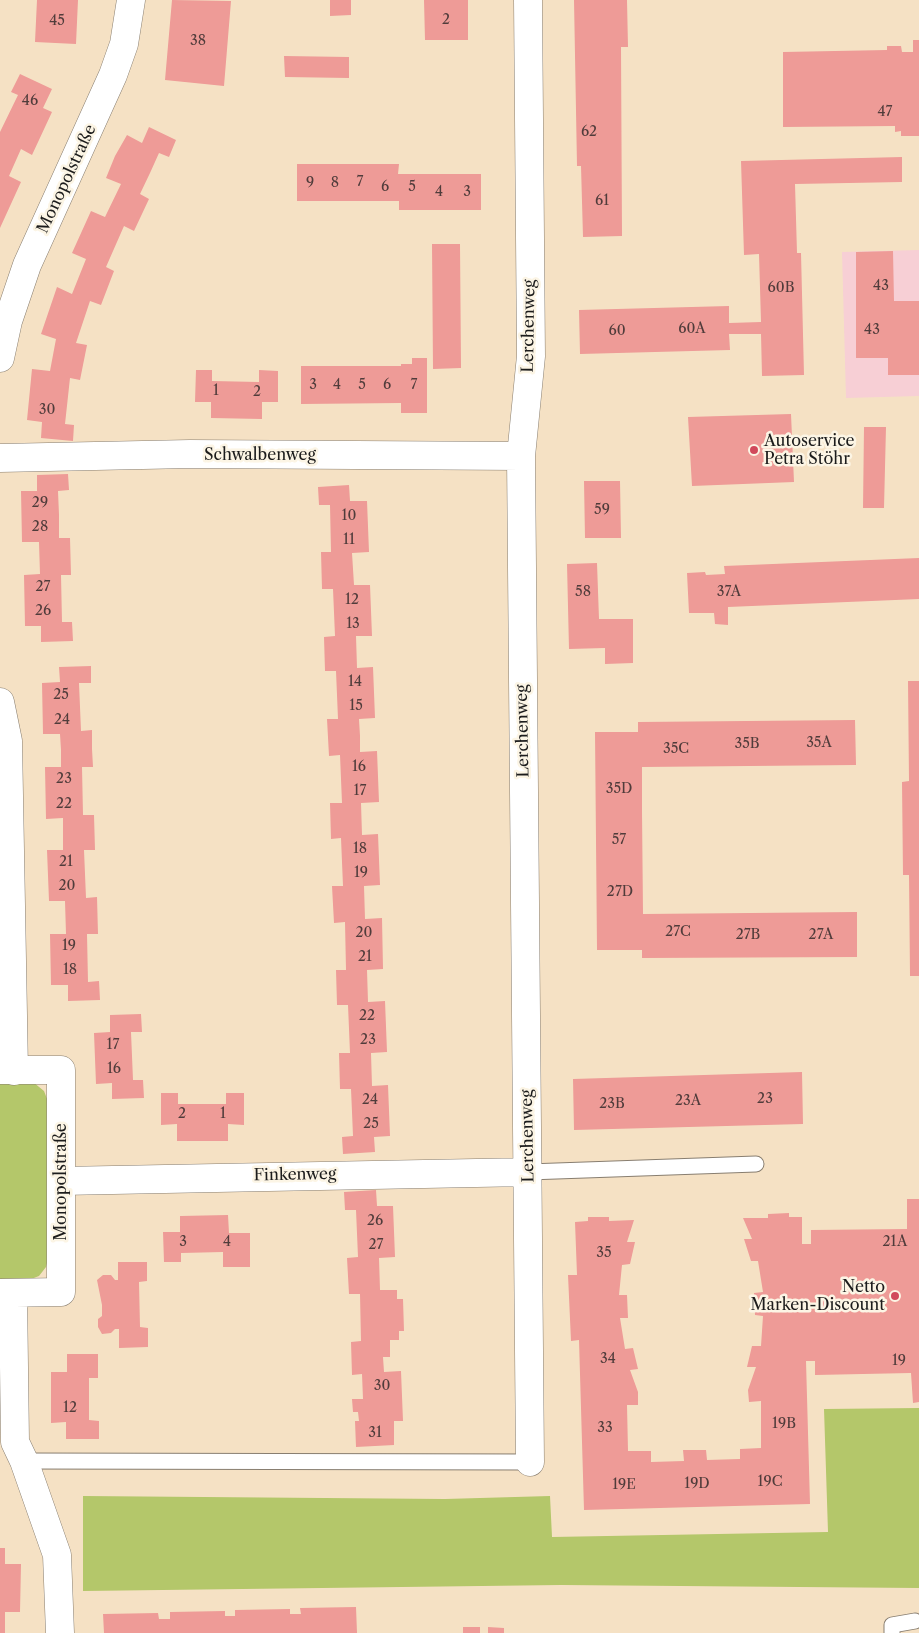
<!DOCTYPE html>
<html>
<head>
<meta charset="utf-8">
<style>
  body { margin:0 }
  canvas { display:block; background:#f5e1c4 }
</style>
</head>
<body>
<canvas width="919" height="1633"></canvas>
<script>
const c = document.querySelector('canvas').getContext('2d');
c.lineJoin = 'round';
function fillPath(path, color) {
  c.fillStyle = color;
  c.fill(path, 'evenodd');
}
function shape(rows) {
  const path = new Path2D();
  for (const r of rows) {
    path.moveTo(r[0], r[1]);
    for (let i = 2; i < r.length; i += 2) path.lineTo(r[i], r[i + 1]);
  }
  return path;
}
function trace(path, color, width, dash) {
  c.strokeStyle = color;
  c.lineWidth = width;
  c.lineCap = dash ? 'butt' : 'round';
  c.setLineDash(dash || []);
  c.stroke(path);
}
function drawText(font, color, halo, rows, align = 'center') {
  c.font = font + ' "Libre Caslon Text",serif';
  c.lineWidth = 5;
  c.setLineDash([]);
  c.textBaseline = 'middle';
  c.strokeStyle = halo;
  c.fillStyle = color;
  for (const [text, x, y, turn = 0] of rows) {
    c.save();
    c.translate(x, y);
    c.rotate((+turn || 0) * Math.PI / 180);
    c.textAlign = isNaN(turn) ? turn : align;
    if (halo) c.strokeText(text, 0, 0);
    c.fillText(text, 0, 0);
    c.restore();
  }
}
const built = shape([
  [919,250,919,396,846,398,842,252]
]);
const green = shape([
  [0,1081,33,1082,44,1091,49,1104,49,1255,46,1267,39,1276,26,1281,0,1280],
  [919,1408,919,1588,561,1585,83,1591,83,1496,445,1499,550,1496,552,1537,828,1532,824,1409]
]);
const building = shape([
  [37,0,78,0,76,44,35,42],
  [172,0,231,1,224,86,165,80],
  [330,0,351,0,351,15,330,16],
  [424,0,468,0,468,40,425,40],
  [574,0,627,0,628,47,621,47,622,236,583,237,581,166,577,166],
  [913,40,919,40,919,136,901,136,901,131,895,132,895,126,783,127,783,52,887,50,887,46,901,46,902,52,913,52],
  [284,56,349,57,349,78,285,77],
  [20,74,52,89,43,108,52,112,32,155,21,149,9,176,21,182,0,228,0,132,18,95,11,92],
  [149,127,176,140,169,157,159,153,150,173,140,194,149,199,134,231,124,226,106,267,114,271,101,305,90,301,76,343,87,345,80,380,70,378,65,424,74,425,73,441,41,438,42,422,27,420,32,369,50,371,56,339,41,334,57,287,72,294,86,259,72,253,91,211,105,217,121,184,106,178,115,156,127,135,142,143],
  [902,157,902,182,795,184,797,253,801,253,804,375,762,376,761,334,729,334,730,350,580,354,579,310,729,306,729,323,761,322,759,254,744,255,741,161],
  [297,164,399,164,398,174,481,174,481,210,399,210,399,201,297,201],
  [432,244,460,244,461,368,433,369],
  [893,251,894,301,919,301,919,375,888,375,888,358,856,358,856,252],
  [412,358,427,358,427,413,401,413,401,403,301,404,301,366,401,366,401,364,412,364],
  [196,370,212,370,212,381,259,382,259,370,278,371,278,402,262,402,262,419,211,418,211,402,195,402],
  [791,414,794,482,692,486,688,417],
  [864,427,886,427,884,508,863,508],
  [68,474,69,490,58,491,59,515,59,538,70,538,71,575,61,575,62,622,72,622,73,641,41,642,41,626,25,626,24,575,40,574,39,542,22,542,21,491,37,491,37,475],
  [584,481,620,481,621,538,585,538],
  [349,485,350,501,367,501,369,552,352,553,354,585,370,585,372,636,356,636,357,668,373,667,375,718,359,719,360,736,360,752,377,751,379,802,361,803,362,835,378,834,380,885,364,886,365,919,382,918,383,969,367,970,368,1002,385,1001,387,1052,371,1053,372,1086,388,1085,390,1136,374,1137,375,1152,343,1154,342,1137,353,1136,352,1112,351,1089,340,1089,339,1053,350,1053,348,1005,337,1005,336,970,346,970,345,922,334,923,332,886,343,886,341,838,331,839,330,803,342,803,340,755,329,756,327,719,338,719,336,671,325,671,324,637,335,636,333,589,322,589,321,552,331,552,330,505,319,505,318,487],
  [919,558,919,599,728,607,728,625,715,624,714,613,689,613,687,573,705,572,706,575,725,574,724,566],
  [597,563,599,619,633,619,633,663,605,664,605,648,569,649,567,564],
  [91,666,91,683,79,683,81,731,92,730,92,749,93,767,82,767,83,815,94,815,95,850,84,850,86,898,97,897,98,934,87,934,88,982,99,981,100,1000,68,1001,68,985,51,985,50,934,66,934,65,901,49,901,47,850,63,850,63,818,46,819,45,767,61,767,61,750,60,734,43,734,42,683,60,682,59,667],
  [908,681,919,681,919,976,910,976,909,875,903,875,902,782,909,781],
  [855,720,856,765,642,767,642,811,643,914,857,912,857,957,642,958,642,950,597,950,595,732,638,732,638,722],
  [141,1014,142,1032,131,1032,133,1080,143,1080,144,1098,112,1099,112,1083,96,1084,94,1033,110,1032,110,1015],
  [802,1072,803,1124,574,1130,573,1079],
  [161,1093,178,1093,178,1104,226,1104,226,1093,244,1093,244,1125,228,1124,228,1141,177,1141,177,1124,161,1125],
  [376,1190,377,1206,393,1206,395,1257,379,1258,380,1290,397,1290,397,1299,403,1299,404,1331,399,1331,399,1340,390,1340,390,1357,383,1357,384,1372,401,1371,403,1421,394,1421,394,1445,356,1447,355,1421,359,1421,358,1412,353,1412,352,1399,363,1399,362,1374,352,1375,351,1342,361,1341,360,1294,349,1294,347,1258,358,1257,356,1210,345,1210,344,1192],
  [907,1199,919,1199,919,1402,913,1403,911,1373,815,1375,815,1361,806,1361,810,1504,584,1510,579,1340,571,1341,568,1275,577,1275,575,1222,588,1221,588,1217,609,1217,609,1221,634,1220,627,1242,635,1242,630,1264,622,1265,619,1295,627,1295,628,1318,620,1318,625,1349,633,1348,638,1369,630,1370,638,1392,638,1405,627,1405,628,1451,651,1451,651,1462,684,1461,683,1450,706,1450,707,1460,740,1459,740,1449,761,1448,761,1401,749,1402,748,1390,756,1367,747,1367,752,1346,761,1346,763,1316,755,1315,754,1293,763,1292,758,1261,751,1261,744,1239,752,1239,743,1218,768,1218,768,1214,789,1213,789,1217,802,1217,802,1244,811,1244,811,1230,907,1229],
  [228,1215,229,1233,250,1233,250,1267,223,1267,223,1252,181,1253,181,1262,164,1262,163,1232,180,1232,180,1216],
  [118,1262,147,1262,147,1281,139,1282,140,1327,148,1328,148,1347,119,1348,119,1329,115,1329,111,1333,102,1334,98,1327,98,1319,102,1316,102,1305,97,1280,103,1275,111,1275,115,1280,118,1280],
  [67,1354,98,1354,98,1378,89,1378,89,1420,99,1421,99,1439,66,1439,66,1422,51,1423,51,1372,67,1372],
  [0,1548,5,1548,5,1564,21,1564,20,1612,5,1612,5,1633,0,1633],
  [356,1607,357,1633,104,1633,103,1614,158,1613,159,1619,170,1619,170,1612,225,1611,225,1616,235,1616,235,1610,290,1609,290,1614,301,1614,300,1608],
  [463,1627,480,1627,480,1633,463,1633],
  [488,1627,504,1628,504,1633,488,1633]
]);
const lane = shape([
  [528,1172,756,1164],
  [24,1461,530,1462],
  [892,1633,892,1625,915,1621]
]);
const street = shape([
  [528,0,531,356,521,456,530,1462],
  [0,358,8,321,27,265,113,75,124,44,131,0],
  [0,458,190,454,521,456],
  [0,702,8,741,14,1071],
  [0,1070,61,1070,61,1292,0,1293],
  [61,1181,528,1172],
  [13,1293,15,1442,24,1461,57,1555,60,1633]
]);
const markers = [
  [754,450,5,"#d1495b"],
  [895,1296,5,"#d1495b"]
];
const numberNames = [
  ["2",446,20],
  ["45",57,21],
  ["38",198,41],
  ["46",30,101],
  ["47",885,112],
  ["62",589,132],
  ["7",360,182],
  ["9",310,183],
  ["8",335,183],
  ["6",385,187],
  ["5",412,187],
  ["4",439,192],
  ["3",467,192],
  ["61",602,201],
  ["43",881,286],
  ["60B",781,288],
  ["60A",692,329],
  ["43",872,330],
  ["60",617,331],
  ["3",313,385],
  ["4",337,385],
  ["5",362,385],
  ["6",387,385],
  ["7",414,385],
  ["1",216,391],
  ["2",257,392],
  ["30",47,410],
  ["29",40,503],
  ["59",602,510],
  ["10",349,516],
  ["28",40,527],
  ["11",349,540],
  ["27",43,587],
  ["58",583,592],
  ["37A",729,592],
  ["12",352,600],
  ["26",43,611],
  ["13",353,624],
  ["14",355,682],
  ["25",61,695],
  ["15",356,706],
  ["24",62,720],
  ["35A",819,743],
  ["35B",747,744],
  ["35C",676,749],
  ["16",359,767],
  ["23",64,779],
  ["35D",619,789],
  ["17",360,791],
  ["22",64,804],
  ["57",619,840],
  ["18",360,849],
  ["21",66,862],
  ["19",361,873],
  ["20",67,886],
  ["27D",620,892],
  ["27C",678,932],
  ["20",364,933],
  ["27B",748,935],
  ["27A",821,935],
  ["19",69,946],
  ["21",365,957],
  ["18",70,970],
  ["22",367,1016],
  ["23",368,1040],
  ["17",113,1045],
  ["16",114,1069],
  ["23",765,1099],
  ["24",370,1100],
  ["23A",688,1101],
  ["23B",612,1104],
  ["2",182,1114],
  ["1",223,1114],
  ["25",371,1124],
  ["26",375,1221],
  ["3",183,1242],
  ["4",227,1242],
  ["21A",895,1242],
  ["27",376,1245],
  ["35",604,1253],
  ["34",608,1359],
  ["19",899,1361],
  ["30",382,1386],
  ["12",70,1408],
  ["19B",784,1424],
  ["33",605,1428],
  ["31",375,1433],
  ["19C",770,1482],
  ["19D",697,1484],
  ["19E",624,1485]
];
const streetNames = [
  ["Monopolstraße",67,179,-65],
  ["Lerchenweg",529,326,-89],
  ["Schwalbenweg",260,455],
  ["Lerchenweg",523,731,-91],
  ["Lerchenweg",528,1136,-91],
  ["Finkenweg",295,1175,-1],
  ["Monopolstraße",61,1182,-90]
];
const poiNames = [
  ["Autoservice",764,441],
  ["Petra Stöhr",764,459],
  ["Netto",885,1287,"right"],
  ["Marken-Discount",885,1305,"right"]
];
fillPath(built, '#f7cfd5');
fillPath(green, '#b4c76a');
fillPath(building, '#ee9b97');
trace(lane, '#887e70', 17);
trace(street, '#887e70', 29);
trace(lane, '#fff', 15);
trace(street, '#fff', 28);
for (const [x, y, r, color] of markers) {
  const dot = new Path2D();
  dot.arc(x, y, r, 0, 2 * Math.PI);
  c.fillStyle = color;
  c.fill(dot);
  trace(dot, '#fcf5e5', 2);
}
drawText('14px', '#503c3b', null, numberNames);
drawText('16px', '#1c1c1c', '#fcf5e5', streetNames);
drawText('16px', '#1c1c1c', '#fcf5e5', poiNames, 'left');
</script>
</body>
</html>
